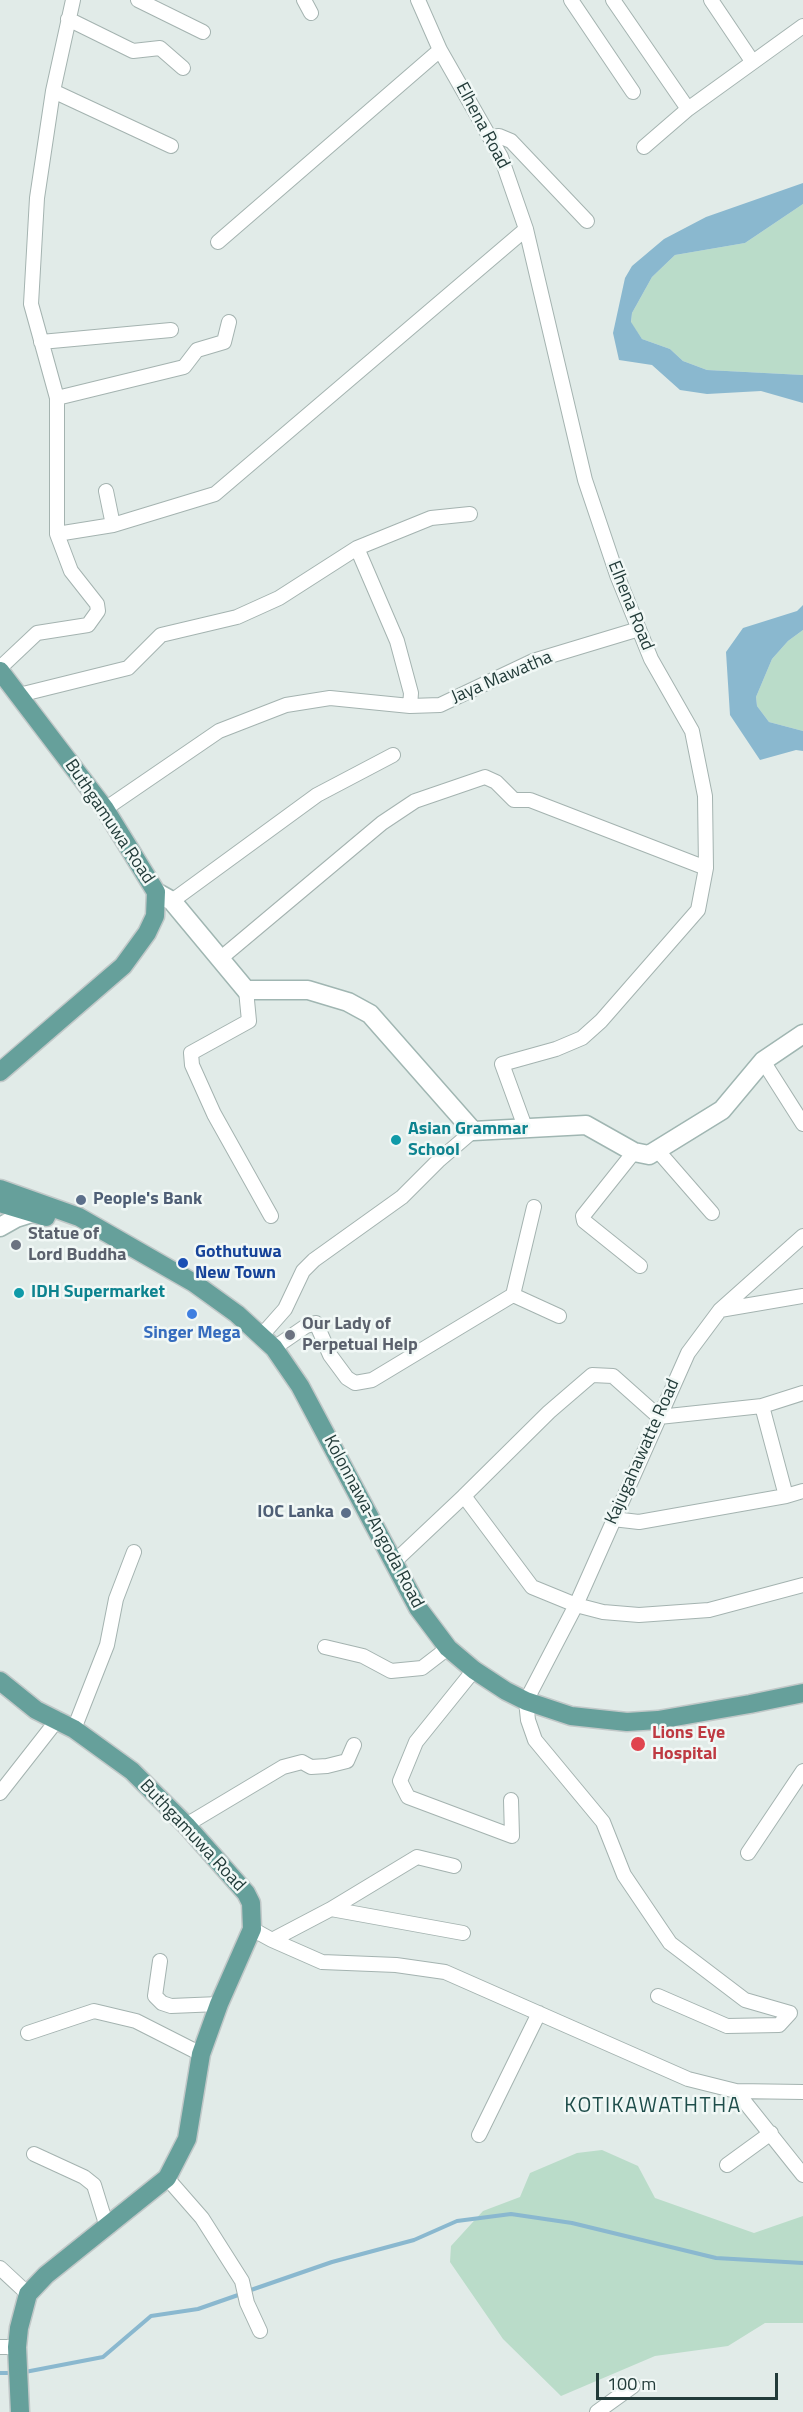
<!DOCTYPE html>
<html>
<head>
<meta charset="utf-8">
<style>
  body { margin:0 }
  #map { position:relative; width:803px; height:2412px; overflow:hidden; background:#e1ebe8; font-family:"Titillium Web",sans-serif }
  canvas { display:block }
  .scale { position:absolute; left:596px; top:2373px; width:182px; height:27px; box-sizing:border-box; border:3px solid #223b39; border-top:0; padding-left:8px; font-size:18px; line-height:21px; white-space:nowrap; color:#223b39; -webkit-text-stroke:4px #f1f8f6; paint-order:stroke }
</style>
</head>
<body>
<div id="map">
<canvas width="803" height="2412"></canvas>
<div class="scale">100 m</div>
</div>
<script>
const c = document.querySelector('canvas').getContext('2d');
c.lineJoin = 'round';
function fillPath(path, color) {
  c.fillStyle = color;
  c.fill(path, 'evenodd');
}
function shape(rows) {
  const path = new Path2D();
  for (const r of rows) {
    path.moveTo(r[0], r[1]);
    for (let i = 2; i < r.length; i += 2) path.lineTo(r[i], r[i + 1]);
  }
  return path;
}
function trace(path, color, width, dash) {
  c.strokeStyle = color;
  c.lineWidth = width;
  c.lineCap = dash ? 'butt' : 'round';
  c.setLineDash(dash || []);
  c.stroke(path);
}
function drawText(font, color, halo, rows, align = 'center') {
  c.font = font + ' "Titillium Web",sans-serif';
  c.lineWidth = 5;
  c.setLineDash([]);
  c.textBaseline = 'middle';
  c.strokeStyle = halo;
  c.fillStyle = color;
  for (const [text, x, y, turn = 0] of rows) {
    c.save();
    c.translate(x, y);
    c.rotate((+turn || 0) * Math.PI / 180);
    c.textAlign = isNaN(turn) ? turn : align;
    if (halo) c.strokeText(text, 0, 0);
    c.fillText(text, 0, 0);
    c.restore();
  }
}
const green = shape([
  [803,204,803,375,707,370,683,361,670,349,642,339,631,323,632,313,652,277,675,255,745,243],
  [803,630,803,731,769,722,757,706,756,697,772,659,788,641],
  [602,2150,638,2166,655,2198,754,2233,803,2216,803,2323,765,2323,728,2346,655,2356,561,2396,503,2339,450,2262,451,2246,483,2211,520,2197,530,2173,577,2153]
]);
const water = shape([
  [803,183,803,204,745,243,675,255,652,277,632,313,631,322,642,339,670,349,683,361,707,370,803,375,803,403,761,391,707,394,680,390,652,365,619,360,613,333,625,278,632,266,664,239,706,217],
  [803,605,803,630,788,641,772,659,756,697,757,706,769,722,803,731,803,751,796,750,760,760,730,715,726,652,743,628,797,611]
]);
const stream = shape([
  [248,2291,332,2262,414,2240,457,2221,511,2214,572,2223,716,2258,803,2263],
  [25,2372,103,2357,151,2316,198,2309,241,2294],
  [0,2373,14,2373]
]);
const street = shape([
  [138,0,203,32],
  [304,0,311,13],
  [418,0,440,50,501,157,526,229,585,480,617,575,651,659,692,731,705,796,706,868,698,910,601,1021,582,1038,556,1049,502,1064,525,1127],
  [571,0,633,92],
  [613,0,688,109],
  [711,0,752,61],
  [68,19,133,51,160,48,183,68],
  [53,91,171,146],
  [490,137,499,136,511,141,587,221],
  [644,147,688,109,803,26],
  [218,242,440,50],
  [41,342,171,330],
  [57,398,184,367,197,350,224,342,229,322],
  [106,491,113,525],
  [57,534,113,525,215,494,526,229],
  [357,548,397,641,411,693,410,706],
  [0,668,37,633,88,625,98,611,97,604,71,571,57,534,57,398,31,304,37,198,53,91,73,0],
  [19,695,128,668,161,635,237,617,279,598,357,548,431,518,470,514],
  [105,809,219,731,286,705,330,698,410,706,440,705,533,661,639,629],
  [172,901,317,795,393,755],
  [221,958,382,823,415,801,485,777,496,782,514,800,530,800,706,868],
  [246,990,249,1021,191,1053,192,1065,214,1114,271,1216],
  [763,1061,803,1124],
  [658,1151,712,1213],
  [634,1152,583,1216,584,1221,640,1266],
  [534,1207,513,1295,559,1316],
  [720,1310,803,1296],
  [262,1335,285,1309,303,1271,314,1260,402,1197,438,1161,473,1131],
  [274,1348,306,1326,316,1323,330,1355,347,1378,355,1383,372,1380,513,1295],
  [803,1393,762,1406,659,1417,613,1376,592,1375,549,1412,464,1496,532,1587,576,1605,603,1612,639,1615,709,1610,803,1585],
  [762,1406,786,1496],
  [613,1519,639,1522,786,1496,803,1491],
  [393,1563,464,1496],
  [325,1647,363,1656,391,1671,422,1668,448,1648],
  [474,1670,416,1742,400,1781,408,1797,512,1836,511,1800],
  [74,1729,107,1645,116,1599,134,1552],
  [0,1793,58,1719],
  [186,1825,283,1767,302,1762,311,1767,327,1766,347,1761,354,1745],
  [748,1853,803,1771],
  [331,1909,417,1857,454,1866],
  [252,1929,272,1940,331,1909,463,1933],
  [272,1940,322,1962,396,1965,445,1972,688,2079,736,2091,803,2092],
  [160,1961,155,1996,162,2003,171,2006,219,2004],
  [658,1996,727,2026,779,2025,790,2013,745,2000,670,1943,624,1875,603,1822,535,1740,528,1720,526,1701,576,1605,688,1353,720,1310,803,1236],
  [28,2033,94,2011,136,2021,201,2054],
  [736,2091,803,2175],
  [479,2135,539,2013],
  [34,2154,84,2177,94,2185,107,2227],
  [727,2165,771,2133],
  [167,2178,202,2218,242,2281,247,2303,260,2331],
  [0,2268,28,2294],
  [0,2347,17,2347],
  [597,2412,633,2386]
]);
const secondary = shape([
  [156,892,172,901,246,990,308,990,348,1002,370,1014,473,1131,586,1125,634,1152,649,1155,722,1110,763,1061,803,1034],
  [0,1227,16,1218,32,1213]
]);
const primary = shape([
  [0,671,105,809,156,892,155,916,147,933,123,966,0,1072],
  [0,1189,79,1217,194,1283,237,1314,274,1348,300,1386,418,1608,448,1648,474,1670,506,1691,526,1701,571,1716,627,1722,658,1720,750,1704,803,1693],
  [0,1203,46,1217],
  [0,1681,36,1710,74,1729,132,1771,186,1825,246,1893,251,1903,252,1929,219,2004,201,2054,187,2139,167,2178,46,2275,28,2294,19,2328,17,2347,20,2412]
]);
const markers = [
  [396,1140,6,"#0f9aa8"],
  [81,1200,6,"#5c6f8a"],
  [16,1245,6,"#6b7280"],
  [183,1263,6,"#1a4fb4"],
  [19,1293,6,"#0f9aa8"],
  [192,1314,6,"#3f7fe0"],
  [290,1335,6,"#6b7280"],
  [346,1513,6,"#5c6f8a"],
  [638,1744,8,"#e0444e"]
];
const streetNames = [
  ["Elhena Road",482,126,62],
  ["Elhena Road",630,606,68],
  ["Jaya Mawatha",502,678,-23],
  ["Buthgamuwa Road",109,822,56],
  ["Kajugahawatte Road",643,1452,-66],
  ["Kolonnawa-Angoda Road",373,1522,62],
  ["Buthgamuwa Road",192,1836,47]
];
const cultureNames = [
  ["Asian Grammar",408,1130],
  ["School",408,1151],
  ["IDH Supermarket",31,1293]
];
const serviceNames = [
  ["People's Bank",93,1200],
  ["IOC Lanka",334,1513,"right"]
];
const worshipNames = [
  ["Statue of",28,1235],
  ["Lord Buddha",28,1256],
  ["Our Lady of",302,1325],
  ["Perpetual Help",302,1346]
];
const transitNames = [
  ["Gothutuwa",195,1253],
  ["New Town",195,1274]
];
const shopNames = [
  ["Singer Mega",192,1334]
];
const healthNames = [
  ["Lions Eye",652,1734],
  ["Hospital",652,1755]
];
const quarterNames = [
  ["KOTIKAWATHTHA",653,2107]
];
fillPath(green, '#badcc9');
fillPath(water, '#8ab8cf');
trace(stream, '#8ab8cf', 4);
trace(street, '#a4b3b0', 16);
trace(secondary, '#a0b6b2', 21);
trace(primary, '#c1c8c8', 21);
trace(street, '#fff', 14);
trace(secondary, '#fff', 18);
trace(primary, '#66a09b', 18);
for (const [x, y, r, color] of markers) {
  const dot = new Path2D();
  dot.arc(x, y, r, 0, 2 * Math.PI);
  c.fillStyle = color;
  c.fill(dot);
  trace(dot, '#f1f8f6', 2);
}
drawText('18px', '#223b39', '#f1f8f6', streetNames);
drawText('bold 18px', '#0d838f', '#f1f8f6', cultureNames, 'left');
drawText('bold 18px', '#4e5e75', '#f1f8f6', serviceNames, 'left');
drawText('bold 18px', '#5b616d', '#f1f8f6', worshipNames, 'left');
drawText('bold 18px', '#164399', '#f1f8f6', transitNames, 'left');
drawText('bold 18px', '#366cbe', '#f1f8f6', shopNames);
drawText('bold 18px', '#be3a42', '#f1f8f6', healthNames, 'left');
c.letterSpacing = '1.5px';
drawText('21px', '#1e4d4a', '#f1f8f6', quarterNames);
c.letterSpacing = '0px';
</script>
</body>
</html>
